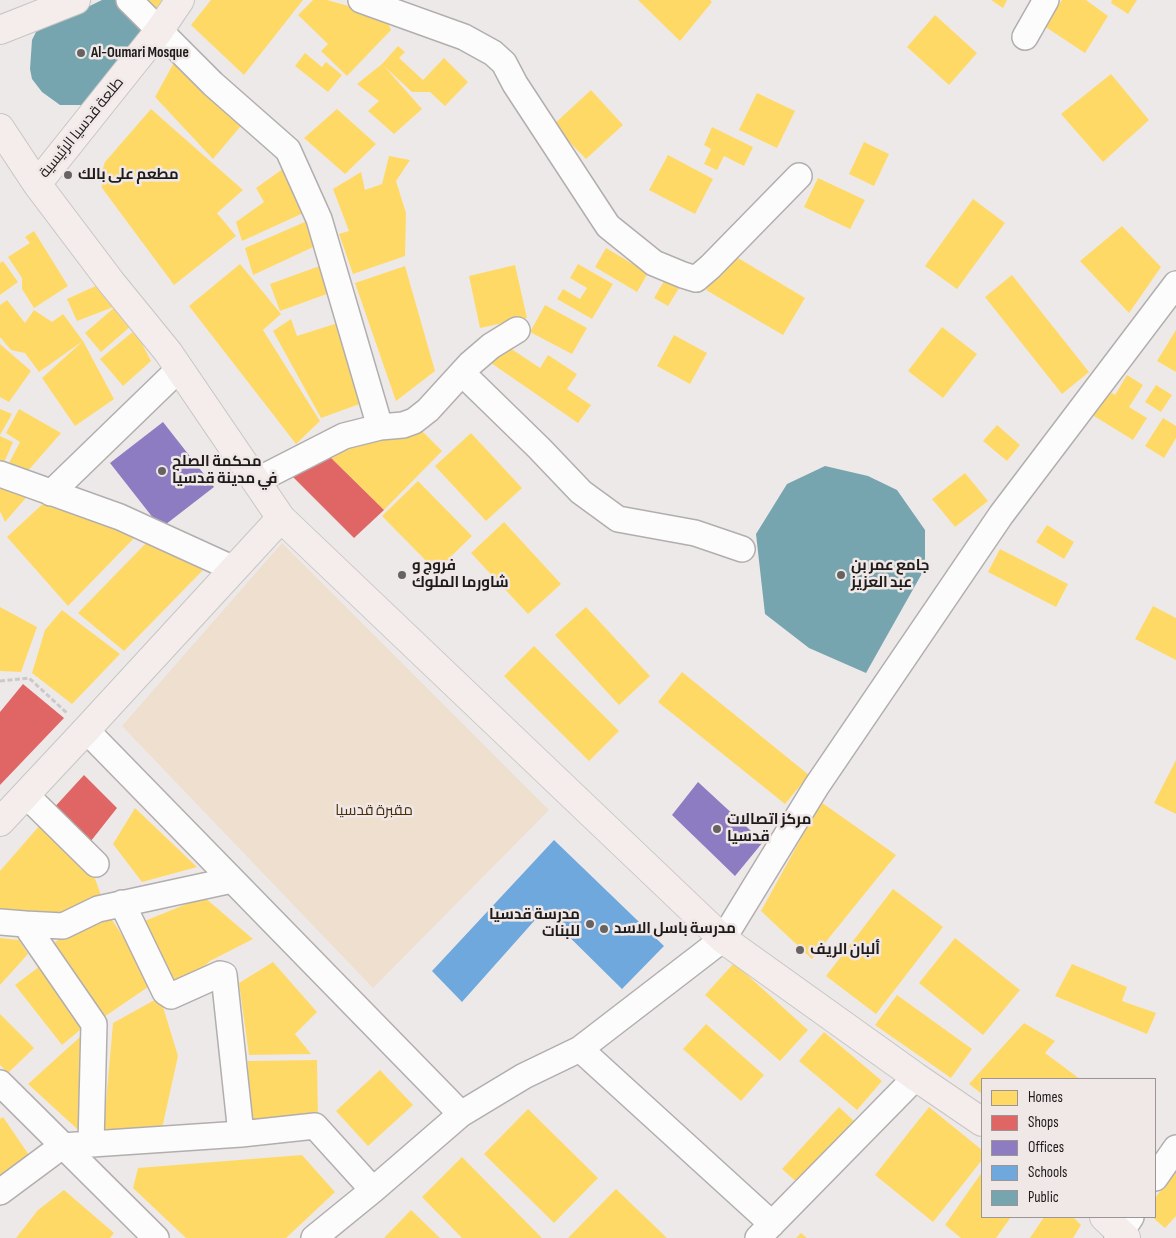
<!DOCTYPE html>
<meta charset="utf-8">
<style>
body{margin:0}
#map{position:relative;width:1176px;height:1238px;overflow:hidden;background:#eee9e9;font-family:"Sofia Sans Condensed",sans-serif}
canvas{display:block}
.legend{position:absolute;left:981px;top:1078px;width:175px;height:140px;box-sizing:border-box;background:#f0e7e7;border:1px solid #9c9595;margin:0;padding:6px 9px;list-style:none;font-size:15px;color:#1e1b1b}
.legend li{display:flex;align-items:center;gap:10px;height:25px}
.legend b{width:25px;border:1px solid #9c9595}
</style>
<div id="map">
<canvas width="1176" height="1238"></canvas>
<ul class="legend">
<li><b style="height:14px;background:#ffd966"></b>Homes</li>
<li><b style="height:14px;background:#e06666"></b>Shops</li>
<li><b style="height:14px;background:#8e7cc3"></b>Offices</li>
<li><b style="height:14px;background:#6fa8dc"></b>Schools</li>
<li><b style="height:14px;background:#76a5af"></b>Public</li>
</ul>
</div>
<script>
const c = document.querySelector('canvas').getContext('2d');
c.lineJoin = 'round';
function fillPath(path, color) {
  c.fillStyle = color;
  c.fill(path, 'evenodd');
}
function shape(rows) {
  const path = new Path2D();
  for (const r of rows) {
    path.moveTo(r[0], r[1]);
    for (let i = 2; i < r.length; i += 2) path.lineTo(r[i], r[i + 1]);
  }
  return path;
}
function strokePath(path, color, width, dash) {
  c.strokeStyle = color;
  c.lineWidth = width;
  c.lineCap = dash ? 'butt' : 'round';
  c.setLineDash(dash || []);
  c.stroke(path);
}
function write(font, color, halo, rows, align = 'center') {
  c.font = font + ' "Sofia Sans Condensed",Cairo,sans-serif';
  c.lineWidth = 5;
  c.setLineDash([]);
  c.textBaseline = 'middle';
  c.strokeStyle = halo;
  c.fillStyle = color;
  for (const [text, x, y, turn = 0] of rows) {
    c.save();
    c.translate(x, y);
    c.rotate((+turn || 0) * Math.PI / 180);
    c.textAlign = isNaN(turn) ? turn : align;
    if (halo) c.strokeText(text, 0, 0);
    c.fillText(text, 0, 0);
    c.restore();
  }
}
fillPath(shape([
 [282,543,549,810,373,988,122,726]
]), '#eedfce');
fillPath(shape([
 [137,0,166,0,154,16],
 [211,0,303,0,244,75,191,25],
 [313,0,327,0,385,16,391,30,347,76,321,51,328,44,298,15],
 [638,0,710,0,712,2,680,41],
 [991,0,1007,0,1003,8],
 [1062,0,1086,0,1108,16,1085,53,1044,26],
 [1112,0,1137,0,1128,14,1111,3],
 [935,15,977,53,949,85,907,47],
 [398,46,405,52,399,58,423,80,444,58,468,82,445,106,430,92,412,92,384,66,422,109,394,134,368,111,379,101,357,84,382,64],
 [305,53,322,67,326,62,342,75,328,92,295,66],
 [177,57,245,121,213,159,155,97],
 [1111,74,1149,120,1103,162,1061,114],
 [591,90,623,125,586,159,553,125],
 [757,93,795,111,777,148,739,130],
 [151,109,243,190,217,213,236,236,174,285,102,188,101,174,105,162],
 [337,109,376,144,345,174,304,138],
 [712,127,753,147,744,166,724,156,717,170,704,164,711,149,704,145],
 [864,142,889,154,874,186,849,174],
 [668,155,713,179,695,214,649,190],
 [389,156,410,160,396,181,406,213,405,256,353,274,339,234,349,231,333,189,361,172,365,190,382,184],
 [287,166,310,210,242,241,236,222,264,202,256,188],
 [818,178,865,200,850,229,804,207],
 [973,199,1005,223,957,289,925,266],
 [314,218,324,242,253,275,245,248],
 [1122,226,1161,267,1129,313,1080,261],
 [34,231,68,286,34,308,22,289,22,278,8,257,30,243,25,237],
 [606,248,648,273,637,292,595,267],
 [728,252,805,298,783,335,706,290],
 [3,261,18,282,0,295,0,263],
 [328,263,335,291,280,311,270,284],
 [240,264,281,314,263,330,320,421,296,444,189,306],
 [578,264,613,284,592,319,557,299,563,289,580,299,587,288,570,278],
 [515,265,527,318,480,328,469,276],
 [405,266,435,371,396,401,355,283],
 [1012,275,1089,372,1062,394,985,297],
 [667,276,681,285,668,306,654,298],
 [100,284,116,306,77,321,67,299],
 [7,300,25,323,34,310,52,322,63,314,83,341,114,399,75,426,42,378,83,341,39,372,25,353,11,350,0,337,0,305],
 [545,305,587,328,572,354,530,332],
 [116,306,132,325,101,352,85,333],
 [291,319,297,336,347,320,365,402,321,418,273,331],
 [942,327,977,354,943,398,908,371],
 [135,330,151,361,123,386,100,359],
 [1176,330,1176,372,1157,361],
 [674,335,707,353,690,384,657,366],
 [0,344,31,371,9,402,0,397],
 [504,344,540,368,548,355,577,374,567,389,591,405,578,423,491,363],
 [1127,375,1143,385,1129,407,1147,418,1133,440,1089,413,1105,389,1115,395],
 [1156,385,1172,395,1161,412,1145,402],
 [0,409,12,414,0,435],
 [19,409,61,433,26,473,9,463,20,442,6,433],
 [1163,418,1176,426,1176,438,1164,458,1145,446],
 [997,425,1020,445,1007,461,983,441],
 [421,430,442,451,384,510,325,452],
 [471,433,522,488,486,521,435,466],
 [0,436,13,442,3,465,0,464],
 [965,473,988,501,955,527,932,499],
 [0,481,30,493,5,522,0,511],
 [418,481,472,536,436,571,382,516],
 [47,500,138,534,68,606,7,537],
 [504,522,561,584,528,614,471,553],
 [1047,525,1074,542,1064,559,1036,542],
 [149,540,203,570,124,651,78,613],
 [1000,549,1068,584,1056,607,988,572],
 [1153,606,1176,618,1176,660,1135,639],
 [0,607,37,627,21,672,0,671],
 [586,607,650,676,619,705,555,635],
 [62,610,120,654,72,704,32,673,45,630],
 [534,646,619,731,589,761,504,676],
 [682,672,809,775,785,804,658,702],
 [1176,760,1176,814,1154,803],
 [821,802,896,855,812,959,761,911],
 [135,808,197,867,142,882,113,844],
 [40,825,89,862,102,898,71,921,0,914,0,871],
 [893,889,943,927,876,1014,826,976],
 [204,897,253,939,210,961,177,989,142,922],
 [104,908,154,983,101,1019,51,945],
 [0,938,19,940,28,954,0,985],
 [955,938,1020,990,983,1035,919,983],
 [273,962,317,1012,295,1034,311,1054,249,1055,239,983],
 [734,963,808,1030,780,1061,705,995],
 [1072,964,1127,987,1122,1001,1156,1013,1147,1034,1055,996],
 [40,966,86,1025,62,1045,15,985],
 [897,995,972,1049,951,1078,875,1025],
 [160,997,178,1056,161,1133,103,1137,113,1023],
 [0,1014,34,1048,8,1073,0,1065],
 [1024,1023,1055,1041,1045,1053,1080,1079,982,1079,982,1094,969,1084],
 [706,1024,764,1075,741,1101,683,1049],
 [91,1027,87,1138,28,1084],
 [824,1032,882,1081,857,1110,799,1061],
 [317,1060,318,1119,249,1121,248,1061],
 [380,1070,413,1105,368,1146,336,1111],
 [839,1107,856,1123,800,1185,782,1169],
 [929,1107,982,1150,982,1160,933,1222,875,1175],
 [528,1109,598,1178,554,1223,484,1154],
 [3,1117,29,1155,0,1175,0,1119],
 [302,1155,335,1192,286,1238,186,1238,133,1188,138,1168],
 [462,1157,542,1238,462,1238,422,1197],
 [1176,1171,1176,1216,1165,1228,1152,1217,1155,1217,1155,1198],
 [982,1172,982,1217,1011,1217,996,1238,961,1238,945,1225],
 [616,1189,667,1238,568,1238],
 [64,1190,114,1233,110,1238,16,1238,38,1210],
 [411,1210,440,1238,384,1238],
 [1044,1217,1073,1217,1081,1225,1073,1238,1030,1238],
 [801,1233,807,1238,796,1238]
]), '#ffd966');
fillPath(shape([
 [325,452,384,510,354,538,290,474],
 [23,684,64,718,0,785,0,712],
 [84,775,117,808,87,846,51,811]
]), '#e06666');
fillPath(shape([
 [163,422,214,487,161,528,110,463],
 [698,782,763,842,735,876,672,815]
]), '#8e7cc3');
fillPath(shape([
 [554,840,664,946,622,989,543,911,462,1002,432,971]
]), '#6fa8dc');
fillPath(shape([
 [102,0,124,0,151,29,83,105,60,105,42,92,32,79,30,69,32,40,36,32],
 [825,466,868,476,897,490,925,530,925,568,866,673,809,648,765,614,756,534,787,484]
]), '#76a5af');
const minor = shape([
 [129,0,213,84,288,150,319,219,380,427],
 [361,0,464,37,493,53,504,63,515,84,608,226,654,263,683,275,696,279,710,267,799,176],
 [1025,37,1046,0],
 [463,374,539,448,581,492,618,519,695,533,742,549],
 [0,474,120,517,234,569],
 [256,481,344,436,380,427,403,425,414,421,428,410,470,364,491,346,517,330],
 [51,493,179,369],
 [86,730,461,1114],
 [26,795,96,864],
 [122,903,165,992,171,996,220,974,224,975,241,1134],
 [0,922,25,924,94,1024,91,1144],
 [25,924,63,926,98,909,232,880],
 [580,1049,772,1224],
 [0,1083,156,1238],
 [1155,1178,1176,1148],
 [0,1192,62,1146,241,1134,315,1126,373,1190],
 [314,1238,373,1190,461,1114,524,1076,580,1049,723,939,816,787,1001,515,1176,284],
 [758,1238,916,1077],
 [1117,1238,1131,1217]
]);
const major = shape([
 [0,30,76,0],
 [0,128,37,184,111,282,168,352,281,518,723,939,916,1077,982,1122],
 [37,184,159,31,180,0],
 [0,822,86,730,281,518],
 [1104,1217,1126,1238]
]);
strokePath(minor, '#b2aeae', 28);
strokePath(major, '#c7c5c5', 30);
strokePath(shape([
 [0,681,29,678,68,714]
]), '#cbc9c9', 3, [5, 2.5]);
strokePath(minor, '#fcfcfc', 25);
strokePath(major, '#f4edeb', 28);
for (const [x, y, r, color] of [
 [81,53,5,"#676363"],
 [68,175,5,"#676363"],
 [162,471,5,"#676363"],
 [402,575,5,"#676363"],
 [841,575,5,"#676363"],
 [717,829,5,"#676363"],
 [590,924,5,"#676363"],
 [604,929,5,"#676363"],
 [800,950,5,"#676363"]
]) {
  const dot = new Path2D();
  dot.arc(x, y, r, 0, 2 * Math.PI);
  c.fillStyle = color;
  c.fill(dot);
  strokePath(dot, '#f0e7e7', 2);
}
write('bold 15px', '#1e1b1b', '#f0e7e7', [
 ["Al-Oumari Mosque",91,53],
 ["مطعم على بالك",78,175],
 ["محكمة الصلح",172,462],
 ["في مدينة قدسيا",172,479],
 ["فروج و",412,566],
 ["شاورما الملوك",412,583],
 ["جامع عمر بن",851,566],
 ["عبد العزيز",851,583],
 ["مركز اتصالات",727,820],
 ["قدسيا",727,837],
 ["مدرسة قدسيا",580,915,"right"],
 ["للبنات",580,932,"right"],
 ["مدرسة باسل الاسد",614,929],
 ["ألبان الريف",810,950]
], 'left');
write('15px', '#1e1b1b', '#f0e7e7', [
 ["طلعة قدسيا الرئيسية",82,128,-51]
]);
write('15px', '#48300a', '#f0e7e7', [
 ["مقبرة قدسيا",374,811]
]);
</script>
